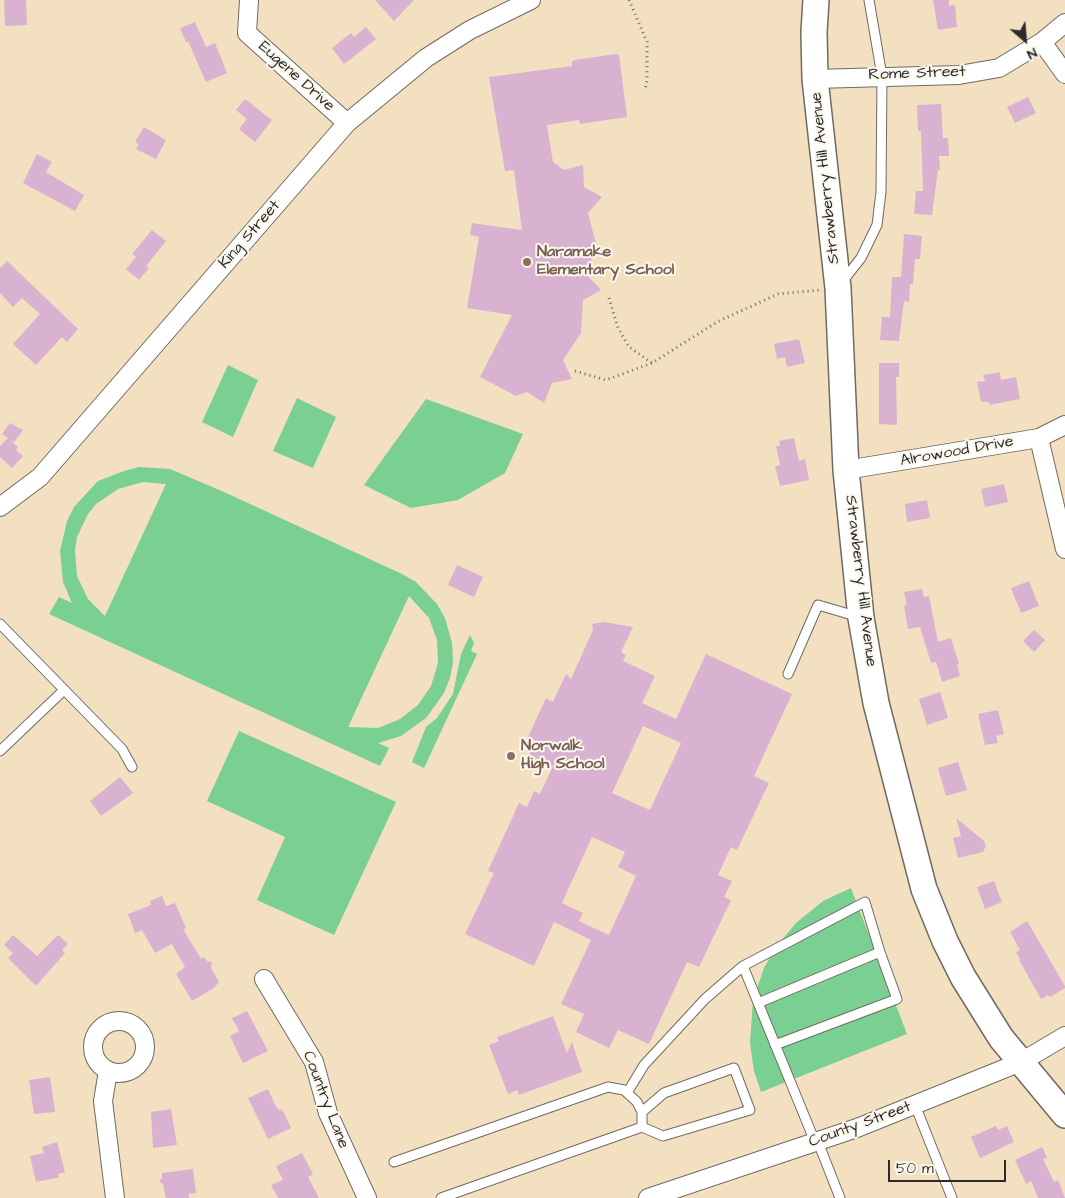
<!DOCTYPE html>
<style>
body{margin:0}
#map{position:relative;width:1065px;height:1198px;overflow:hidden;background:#f2e0c1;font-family:"Architects Daughter",sans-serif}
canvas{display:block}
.north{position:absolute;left:1000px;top:15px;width:50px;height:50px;-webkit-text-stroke:4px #fbf7ec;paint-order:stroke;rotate:153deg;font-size:14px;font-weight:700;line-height:20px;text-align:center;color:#2b2b2b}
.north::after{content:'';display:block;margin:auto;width:18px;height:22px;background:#2b2b2b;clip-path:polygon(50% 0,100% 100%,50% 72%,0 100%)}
.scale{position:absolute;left:888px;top:1160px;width:118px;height:22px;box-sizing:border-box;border:2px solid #2b2b2b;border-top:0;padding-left:6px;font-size:15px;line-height:18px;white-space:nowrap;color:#2b2b2b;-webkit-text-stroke:4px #fbf7ec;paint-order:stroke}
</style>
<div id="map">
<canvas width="1065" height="1198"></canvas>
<div class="north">N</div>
<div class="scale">50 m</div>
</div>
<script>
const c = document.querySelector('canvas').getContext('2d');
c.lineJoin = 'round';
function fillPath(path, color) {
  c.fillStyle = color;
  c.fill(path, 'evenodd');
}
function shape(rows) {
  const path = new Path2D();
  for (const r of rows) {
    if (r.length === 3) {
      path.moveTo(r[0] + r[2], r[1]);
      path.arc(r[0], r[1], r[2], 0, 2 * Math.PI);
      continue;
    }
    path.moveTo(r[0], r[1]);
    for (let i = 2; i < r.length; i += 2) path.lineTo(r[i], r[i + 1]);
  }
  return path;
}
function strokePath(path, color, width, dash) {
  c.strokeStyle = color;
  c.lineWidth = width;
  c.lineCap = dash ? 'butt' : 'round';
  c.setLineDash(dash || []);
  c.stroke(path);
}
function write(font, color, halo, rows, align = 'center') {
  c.font = font + ' "Architects Daughter",sans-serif';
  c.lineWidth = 4;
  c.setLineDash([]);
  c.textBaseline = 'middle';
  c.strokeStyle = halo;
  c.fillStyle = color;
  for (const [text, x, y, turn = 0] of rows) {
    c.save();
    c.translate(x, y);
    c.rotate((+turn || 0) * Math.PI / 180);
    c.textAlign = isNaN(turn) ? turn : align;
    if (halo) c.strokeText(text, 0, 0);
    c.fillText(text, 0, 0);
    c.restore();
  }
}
fillPath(shape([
 [228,365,258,380,233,437,202,422],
 [297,398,336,417,313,468,273,451],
 [426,399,523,434,505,473,458,500,411,508,364,485],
 [139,467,170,469,224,492,402,574,416,582,437,604,445,618,452,643,453,663,450,678,444,693,426,718,401,736,378,743,389,748,380,766,49,614,59,597,72,603,63,582,60,551,67,521,74,507,98,481,124,471],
 [143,482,166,484,105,616,88,599,77,576,75,550,77,537,88,514,96,504,118,489],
 [409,596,429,618,437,640,438,663,431,686,418,705,400,719,378,728,348,727],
 [470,635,474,643,471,651,477,654,424,768,412,762,426,727,437,718,453,694,461,654],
 [239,731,396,802,334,935,257,900,285,837,207,801],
 [851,888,907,1034,761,1092,754,1071,750,1043,753,1000,764,968,776,947,796,923,823,901]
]), '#7acf93');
fillPath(shape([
 [4,0,26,0,27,25,5,26],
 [375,0,414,0,394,21],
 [933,0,949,0,949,6,955,5,957,27,938,30],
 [195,22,206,47,215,43,227,73,206,82,188,41,186,42,180,28],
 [366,27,376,39,344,64,332,48,351,33,354,37],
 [615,54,619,55,627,117,580,124,579,120,547,125,553,162,564,170,583,165,584,187,602,197,588,213,596,244,587,275,601,290,583,300,581,333,563,360,572,379,552,383,544,403,527,392,516,396,480,377,512,315,467,308,479,237,470,235,472,223,522,230,514,170,505,171,489,77,572,66,572,62,575,60],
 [1028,97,1036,113,1015,123,1007,107],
 [245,99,272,120,255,142,239,129,247,119,236,110],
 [941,104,943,138,948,138,949,156,939,156,940,170,938,170,932,215,914,214,916,191,923,191,921,131,918,131,917,105],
 [144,127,166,140,156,159,136,149,139,144,135,142],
 [37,154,52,162,46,172,84,195,75,211,23,183],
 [152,230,166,241,146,266,149,268,139,280,126,269,136,257,132,254],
 [904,234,922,236,920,259,915,259,913,284,910,284,909,302,904,301,899,341,880,340,882,317,890,317,892,277,901,277],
 [7,261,78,329,67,342,62,337,36,365,13,344,40,314,22,298,13,307,0,293,0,268],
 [799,339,805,363,787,367,785,357,777,359,774,344],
 [879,363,899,363,899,377,896,377,897,425,879,424],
 [1000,372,1001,380,1016,377,1020,399,989,405,989,402,981,402,977,382,985,381,983,375],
 [10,423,23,430,14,442,10,440,18,447,16,450,23,456,12,468,0,457,0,446,8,438,2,434],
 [794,438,799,461,805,459,809,480,780,486,775,466,780,465,776,446,780,446,779,441],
 [1004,484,1008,502,985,507,981,489],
 [927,500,930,518,907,522,905,504],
 [457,565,483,577,474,597,448,585],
 [1029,581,1039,606,1021,613,1011,588],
 [922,589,924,597,929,596,938,642,951,638,959,664,957,665,960,676,942,682,936,662,931,663,920,627,908,629,904,606,907,605,904,592],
 [604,622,633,627,621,652,626,655,623,661,655,676,642,703,676,719,706,654,792,694,754,776,769,783,737,850,731,847,718,875,732,881,724,897,731,900,699,967,687,962,649,1044,618,1030,609,1048,576,1032,584,1014,561,1004,591,940,554,922,534,966,465,934,494,873,488,871,519,803,527,807,534,791,540,794,553,766,529,755,536,741,528,737,546,698,553,702,566,674,571,679,593,630,592,624],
 [643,726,681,743,650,810,612,793],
 [592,837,625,852,618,867,636,876,609,935,579,921,583,913,562,903],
 [1034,630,1045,640,1034,652,1023,641],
 [940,692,948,718,927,725,919,699],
 [998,710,1004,734,996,736,998,743,985,745,978,714],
 [958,762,967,790,946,796,938,768],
 [120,777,133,793,101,816,90,801],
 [956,818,984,841,986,846,983,852,958,858,953,838,961,836],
 [994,881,1002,902,985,909,977,887],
 [162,896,166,906,175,903,186,928,183,929,201,959,204,957,207,961,212,962,211,968,219,982,214,988,192,1001,176,974,185,967,172,944,155,953,142,930,135,933,128,914,151,905,150,901],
 [1027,921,1065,986,1065,988,1050,997,1048,995,1041,999,1019,960,1020,959,1016,952,1020,950,1010,932],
 [13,935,37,956,58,935,68,944,62,950,65,953,36,986,8,958,13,953,4,945],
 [247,1011,268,1051,243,1063,230,1036,239,1031,232,1018],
 [553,1016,567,1053,572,1042,582,1072,519,1095,517,1090,508,1094,489,1045,499,1041,497,1037],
 [50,1077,55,1112,34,1114,29,1080],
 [268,1089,275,1105,280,1111,282,1109,291,1128,268,1139,248,1098],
 [171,1109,177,1145,153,1148,151,1112],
 [996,1126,998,1130,1007,1126,1014,1142,980,1158,971,1137],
 [57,1142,65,1172,58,1174,59,1177,56,1178,36,1182,30,1156,44,1153,42,1147],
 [1042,1147,1047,1158,1043,1159,1054,1182,1058,1180,1065,1198,1038,1198,1031,1181,1026,1184,1015,1160],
 [302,1153,313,1174,308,1177,319,1198,278,1198,271,1185,283,1180,276,1166],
 [193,1169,196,1193,189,1194,189,1198,166,1198,163,1184,159,1181,162,1178,162,1173]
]), '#d9b2d1');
const lane = shape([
 [842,282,861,258,877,225,881,192,882,76,869,0],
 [0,624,122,749,132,767],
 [788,674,818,605,859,617],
 [0,751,64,690],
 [758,1003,880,952,897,999,775,1045],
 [627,1093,644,1065,705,999,743,966],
 [915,1105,952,1198],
 [642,1127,663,1136,750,1110,734,1068,664,1093,642,1112],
 [815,1142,743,966,865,902,880,952],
 [818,1142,840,1198],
 [394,1162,608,1087,624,1090,637,1102,642,1112,642,1127,441,1198]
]);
const street = shape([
 [249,0,247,33,347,123],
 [1042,42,1065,74],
 [815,79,959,75,999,68,1042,42,1065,23],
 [1039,438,1065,549],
 [846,470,1039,438,1065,425],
 [0,507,40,477,347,123,426,58,470,30,531,0],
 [264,979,314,1062,328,1113,367,1198],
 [119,1047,26],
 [108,1071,103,1101,115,1198],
 [648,1198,857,1128,1021,1062,1065,1036]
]);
const secondary = shape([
 [816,0,814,32,815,79,838,288,846,470,861,618,876,703,924,889,945,941,963,977,1001,1038,1065,1115]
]);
strokePath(lane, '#716a60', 11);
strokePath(street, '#716a60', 20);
strokePath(secondary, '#716a60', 28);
strokePath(shape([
 [629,0,647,42,647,81,645,89],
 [609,298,618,328,629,347,652,363],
 [575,371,606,380,652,363,717,322,778,294,820,290]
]), '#716a60', 3, [1, 4]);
strokePath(lane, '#fff', 9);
strokePath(street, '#fff', 18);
strokePath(secondary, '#fff', 25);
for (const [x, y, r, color] of [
 [527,262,5,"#8d6e63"],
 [511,756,5,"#8d6e63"]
]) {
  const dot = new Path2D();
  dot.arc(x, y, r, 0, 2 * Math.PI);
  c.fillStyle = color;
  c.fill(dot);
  strokePath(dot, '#fbf7ec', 2);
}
write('16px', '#2b2b2b', '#fbf7ec', [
 ["Rome Street",917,74,-2],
 ["Eugene Drive",296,77,42],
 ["Strawberry Hill Avenue",826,178,-96],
 ["King Street",250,235,-49],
 ["Alrowood Drive",957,452,-10],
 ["Strawberry Hill Avenue",860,581,83],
 ["Country Lane",325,1100,69],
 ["County Street",860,1125,-20]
]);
write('bold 16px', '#785e54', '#fbf7ec', [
 ["Naramake",537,253],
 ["Elementary School",537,271],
 ["Norwalk",521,747],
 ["High School",521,765]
], 'left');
</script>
